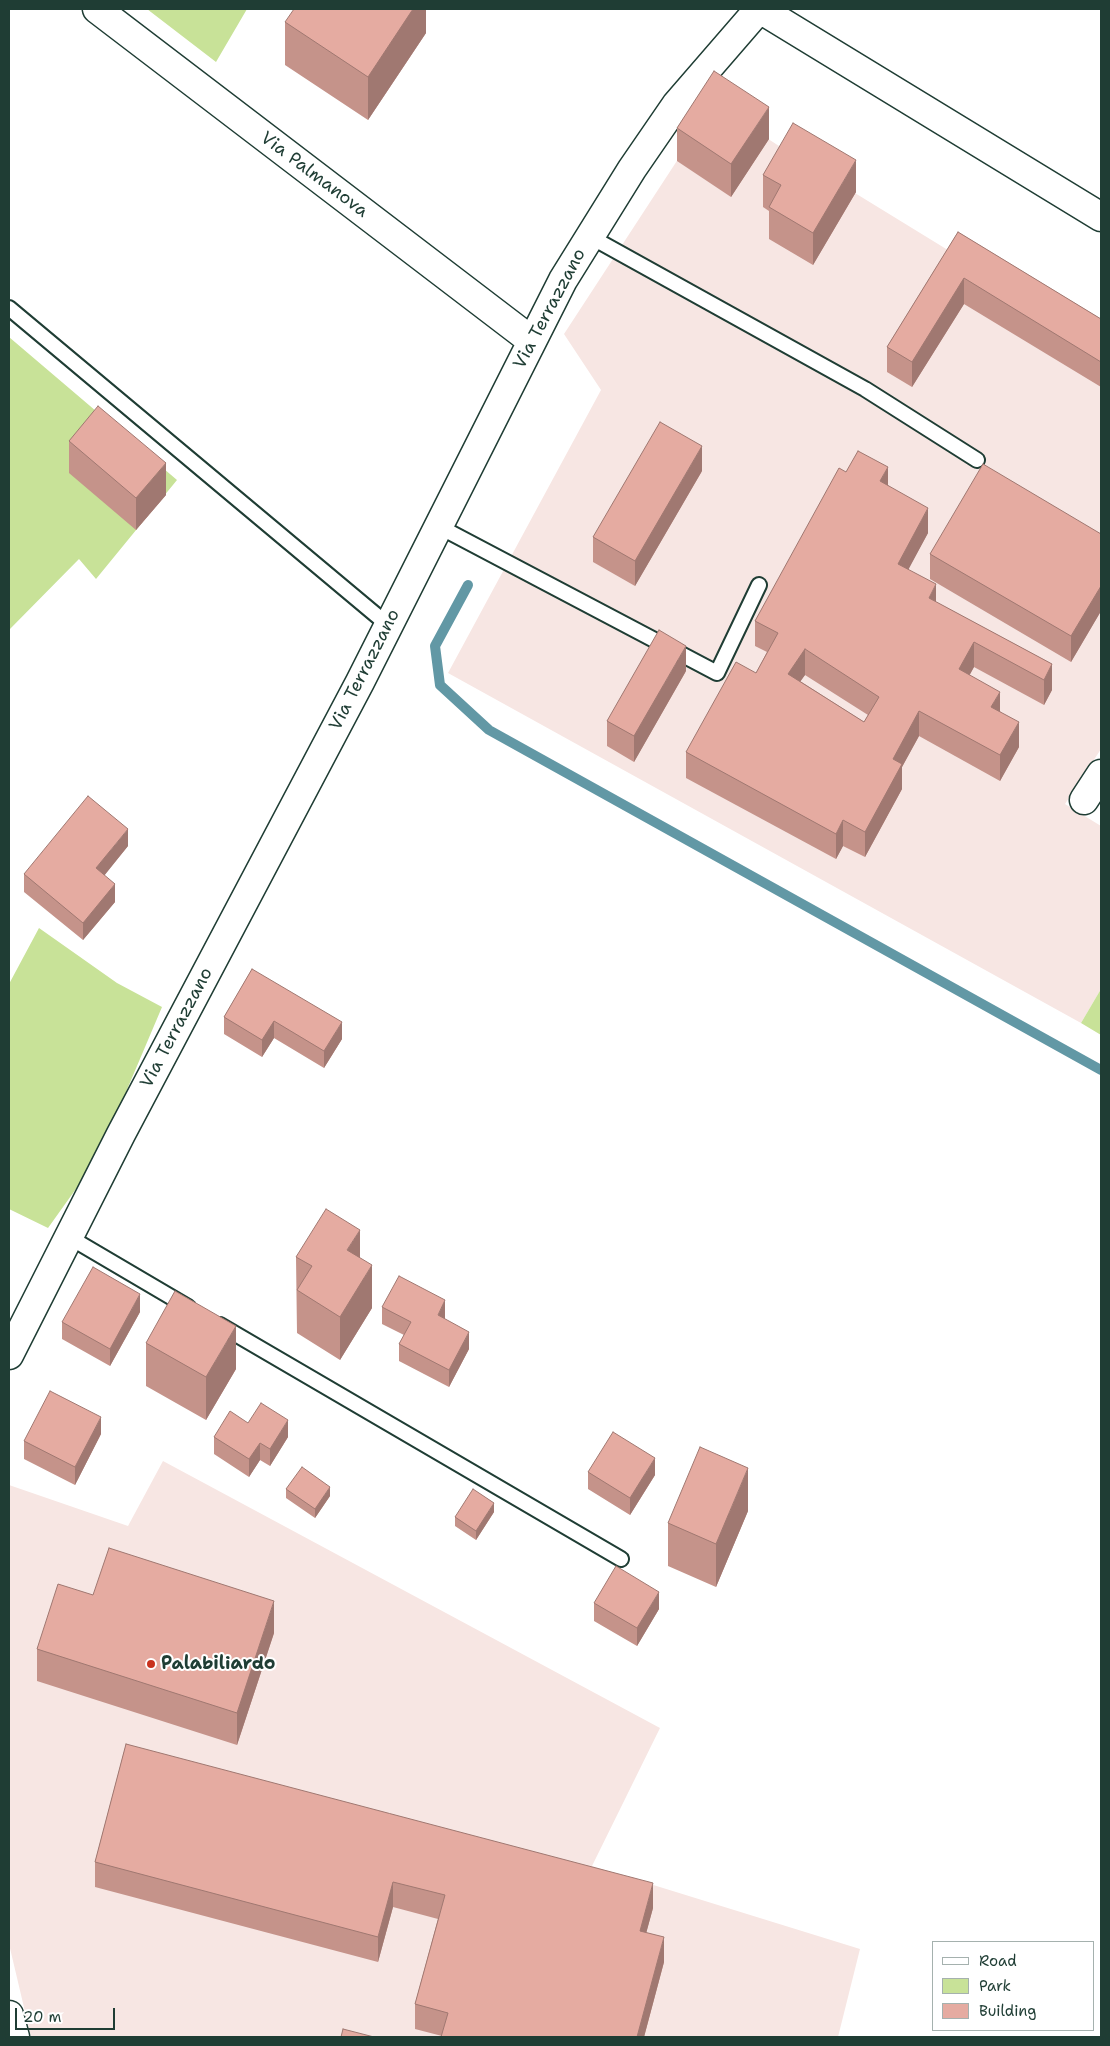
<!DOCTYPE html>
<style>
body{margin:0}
#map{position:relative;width:1110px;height:2046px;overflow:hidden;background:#fff;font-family:"Shantell Sans",sans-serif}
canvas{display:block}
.frame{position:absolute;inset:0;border:10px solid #1f3d34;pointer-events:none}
.legend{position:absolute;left:932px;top:1941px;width:162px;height:90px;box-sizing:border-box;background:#fff;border:1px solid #a5b1ae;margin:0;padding:6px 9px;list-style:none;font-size:15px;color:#1f3d34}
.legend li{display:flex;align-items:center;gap:10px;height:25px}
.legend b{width:25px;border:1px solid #a5b1ae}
.scale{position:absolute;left:15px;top:2008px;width:100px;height:22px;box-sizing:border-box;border:2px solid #1f3d34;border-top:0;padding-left:6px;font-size:15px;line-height:18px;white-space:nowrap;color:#1f3d34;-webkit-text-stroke:4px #fff;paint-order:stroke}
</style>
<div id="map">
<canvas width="1110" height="2046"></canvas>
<div class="frame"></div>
<ul class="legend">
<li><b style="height:6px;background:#fff"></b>Road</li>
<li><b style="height:14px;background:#c8e298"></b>Park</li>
<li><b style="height:14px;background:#e5aba1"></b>Building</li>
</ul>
<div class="scale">20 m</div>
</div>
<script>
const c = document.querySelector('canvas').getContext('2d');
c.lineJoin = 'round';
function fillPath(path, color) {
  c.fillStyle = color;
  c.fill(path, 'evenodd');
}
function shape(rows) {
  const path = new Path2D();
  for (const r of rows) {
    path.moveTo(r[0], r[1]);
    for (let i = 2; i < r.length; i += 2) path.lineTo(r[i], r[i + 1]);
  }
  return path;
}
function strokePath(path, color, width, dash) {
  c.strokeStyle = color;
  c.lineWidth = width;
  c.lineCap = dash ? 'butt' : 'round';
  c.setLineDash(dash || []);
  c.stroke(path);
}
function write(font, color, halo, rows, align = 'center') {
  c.font = font + ' "Shantell Sans",sans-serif';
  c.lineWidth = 4;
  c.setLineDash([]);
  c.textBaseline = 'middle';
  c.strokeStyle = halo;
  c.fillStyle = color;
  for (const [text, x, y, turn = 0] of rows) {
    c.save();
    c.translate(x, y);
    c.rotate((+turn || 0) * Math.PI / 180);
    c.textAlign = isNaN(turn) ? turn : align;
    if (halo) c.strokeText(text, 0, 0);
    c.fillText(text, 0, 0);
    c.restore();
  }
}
fillPath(shape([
 [714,104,793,155,1101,344,1101,749,1065,804,1101,826,1101,989,1081,1023,448,673,601,390,564,334],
 [163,1461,660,1728,592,1866,860,1949,838,2037,31,2037,9,1944,9,1485,128,1526]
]), '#f7e6e3');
fillPath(shape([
 [147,9,247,9,216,62],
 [9,337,177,480,96,579,79,559,9,630],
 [39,928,117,983,162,1007,98,1158,48,1228,9,1209,9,984],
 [1101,989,1101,1035,1081,1023]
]), '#c8e298');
strokePath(shape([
 [468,585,435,646,440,685,489,730,1101,1070]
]), '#6298a5', 10);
const service = shape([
 [589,236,865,389,977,460],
 [9,308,388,625],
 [438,526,717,673,759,585],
 [69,1237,188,1307],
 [220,1325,621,1559]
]);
const minor = shape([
 [97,9,532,341],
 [760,9,1101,217],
 [1084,800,1101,774],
 [9,1355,121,1134,360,682,563,280,632,169,676,105,759,9],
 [9,2015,15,2037]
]);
strokePath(service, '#1f3d34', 18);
strokePath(minor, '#1f3d34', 31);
strokePath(service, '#fff', 14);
strokePath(minor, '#fff', 28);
fillPath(shape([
 [426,9,426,33,368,120,285,65,285,22],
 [677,128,769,139,731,197,677,161],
 [763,175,856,192,813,265,769,239,769,211,763,207],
 [958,232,1101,319,1101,387,964,304,912,387,887,372,887,347],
 [69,441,166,495,136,530,69,473],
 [702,471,635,586,593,562,593,537],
 [846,472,888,485,928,533,908,569,936,602,1052,664,1052,690,1044,705,974,667,969,675,1000,711,1019,747,1000,781,919,736,902,767,902,789,865,857,843,846,836,859,686,778,686,752,756,673,767,652,755,646,755,621],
 [805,675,868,715,864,722,800,681],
 [1101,534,1101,611,1071,662,930,579,930,554],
 [686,671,634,762,607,746,607,721],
 [128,846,104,875,115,902,83,940,24,892,24,874],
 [252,969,342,1039,324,1068,274,1038,262,1057,224,1034,224,1017],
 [296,1257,360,1258,372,1308,340,1360,297,1333],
 [382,1307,445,1318,445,1319,469,1349,449,1387,399,1361,399,1344,404,1335,382,1324],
 [140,1312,110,1366,62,1339,62,1322],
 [146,1343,236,1369,206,1420,146,1386],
 [248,1423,288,1437,270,1466,260,1460,249,1477,214,1454,214,1437],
 [101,1434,75,1485,24,1459,24,1441],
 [588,1472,655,1475,630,1515,588,1489],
 [286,1489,330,1496,315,1518,286,1498],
 [748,1511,716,1587,668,1566,668,1523],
 [494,1512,476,1540,455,1526,455,1517],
 [93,1595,274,1633,237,1745,37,1681,37,1649],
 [594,1603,659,1609,637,1646,594,1621],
 [126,1744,653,1908,646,1933,664,1962,644,2037,441,2037,442,2036,415,2029,415,2004,438,1919,393,1907,378,1962,95,1887,95,1862]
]), '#c5938a');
fillPath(shape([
 [413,9,426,9,426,33,368,120,368,77],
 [769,107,769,139,731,197,731,164],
 [856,160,856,192,813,265,813,233],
 [964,278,964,304,912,387,912,362],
 [702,446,702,471,635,586,635,561],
 [166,463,166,495,136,530,136,498],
 [888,467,888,492,880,481],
 [928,508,928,533,898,589,898,564],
 [936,584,936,609,929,598],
 [1101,586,1101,611,1071,662,1071,636],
 [974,642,974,667,959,695,959,669],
 [686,646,686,671,634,762,634,736],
 [805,649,805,675,788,699,788,674],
 [1052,664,1052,690,1044,705,1044,680],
 [1000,692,1000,717,991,707],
 [919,711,919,736,902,767,902,789,865,857,865,832,893,759],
 [1019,722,1019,747,1000,781,1000,755],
 [843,820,843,846,836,859,836,834],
 [128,829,128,846,96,886,96,868],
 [115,884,115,902,83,940,83,923],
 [274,1021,274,1038,262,1057,262,1040],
 [342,1022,342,1039,324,1068,324,1051],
 [360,1230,360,1274,347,1250],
 [372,1265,372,1308,340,1360,340,1317],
 [140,1294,140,1312,110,1366,110,1349],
 [445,1300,445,1318,438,1333,438,1315],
 [236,1326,236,1369,206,1420,206,1377],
 [469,1332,469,1349,449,1387,449,1370],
 [101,1417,101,1434,75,1485,75,1467],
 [288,1420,288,1437,270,1466,270,1449],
 [260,1443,260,1460,249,1477,249,1459],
 [655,1458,655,1475,630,1515,630,1498],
 [748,1468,748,1511,716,1587,716,1544],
 [330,1487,330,1496,315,1518,315,1509],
 [494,1503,494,1512,476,1540,476,1531],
 [659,1592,659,1609,637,1646,637,1628],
 [274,1601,274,1633,237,1745,237,1713],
 [393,1882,393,1907,378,1962,378,1937],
 [653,1883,653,1908,640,1956,640,1931],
 [664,1937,664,1962,644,2037,637,2037]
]), '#a07871');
const building = shape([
 [294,9,413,9,368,77,285,22,294,9],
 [714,71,769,107,731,164,677,128,714,71],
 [793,123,856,160,813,233,769,207,781,185,763,175,793,123],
 [958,232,1101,319,1101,362,964,278,912,362,887,347,958,232],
 [98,406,166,463,136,498,69,441,98,406],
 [660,422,702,446,635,561,593,537,660,422],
 [858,451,888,467,880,481,928,508,898,564,936,584,929,598,1052,664,1044,680,974,642,959,669,1000,692,991,707,1019,722,1000,755,919,711,893,759,902,764,865,832,843,820,836,834,686,752,736,662,756,673,778,633,755,621,839,468,846,472,858,451],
 [805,649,879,697,864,722,788,674,805,649],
 [983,464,1101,534,1101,586,1071,636,930,554,983,464],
 [659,630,686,646,634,736,607,721,659,630],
 [88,796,128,829,96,868,115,884,83,923,24,874,88,796],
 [252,969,342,1022,324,1051,274,1021,262,1040,224,1017,252,969],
 [326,1209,360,1230,347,1250,372,1265,340,1317,297,1290,312,1266,296,1257,326,1209],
 [93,1267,140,1294,110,1349,62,1322,93,1267],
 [399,1276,445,1300,438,1315,469,1332,449,1370,399,1344,411,1322,382,1307,399,1276],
 [175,1291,236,1326,206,1377,146,1343,175,1291],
 [50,1391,101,1417,75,1467,24,1441,50,1391],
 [261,1403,288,1420,270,1449,260,1443,249,1459,214,1437,230,1411,248,1423,261,1403],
 [613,1432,655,1458,630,1498,588,1472,613,1432],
 [700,1447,748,1468,716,1544,668,1523,700,1447],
 [302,1467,330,1487,315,1509,286,1489,302,1467],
 [473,1489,494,1503,476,1531,455,1517,473,1489],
 [109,1548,274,1601,237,1713,37,1649,58,1584,93,1595,109,1548],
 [616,1566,659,1592,637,1628,594,1603,616,1566],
 [126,1744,653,1883,640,1931,664,1937,637,2037,441,2037,448,2013,415,2004,445,1895,393,1882,378,1937,95,1862,126,1744],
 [343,2029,374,2037,341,2037,343,2029]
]);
fillPath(building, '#e5aba1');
strokePath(building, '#a07871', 1);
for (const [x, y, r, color] of [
 [151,1664,5,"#c8321e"]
]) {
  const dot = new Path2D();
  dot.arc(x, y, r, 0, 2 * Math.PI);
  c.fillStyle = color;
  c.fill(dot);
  strokePath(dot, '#fff', 2);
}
write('18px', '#1f3d34', '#fff', [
 ["Via Palmanova",314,175,37],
 ["Via Terrazzano",550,309,-62],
 ["Via Terrazzano",365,670,-63],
 ["Via Terrazzano",177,1028,-62]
]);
write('bold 18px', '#1f3d34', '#fff', [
 ["Palabiliardo",161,1664]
], 'left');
</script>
